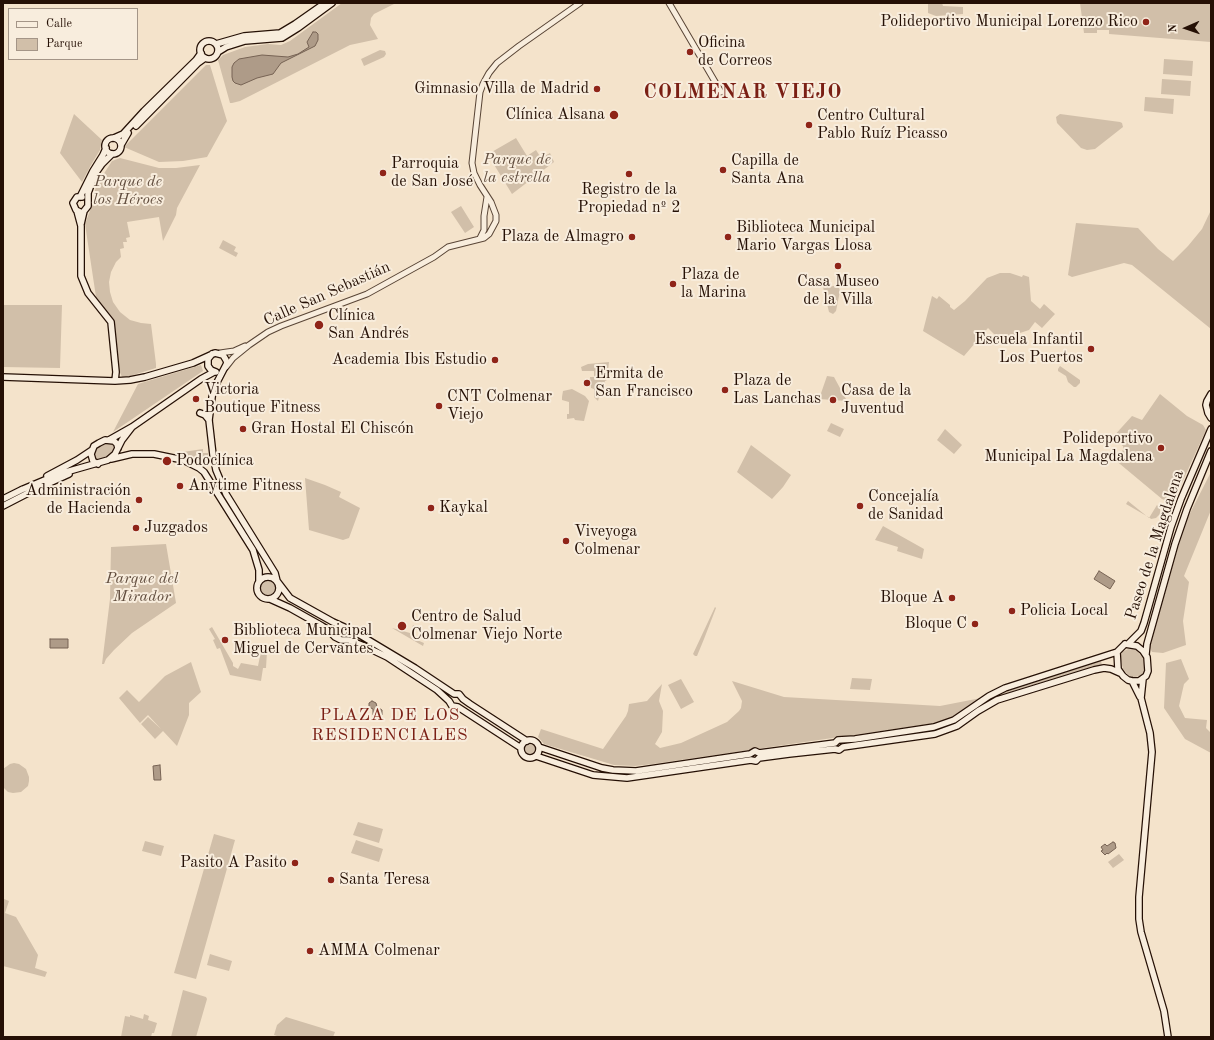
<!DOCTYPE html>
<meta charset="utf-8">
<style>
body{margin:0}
#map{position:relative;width:1214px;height:1040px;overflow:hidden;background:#f4e3cb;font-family:"Old Standard TT",serif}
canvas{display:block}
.frame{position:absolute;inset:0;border:4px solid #251005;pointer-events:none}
.legend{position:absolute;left:8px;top:8px;width:130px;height:52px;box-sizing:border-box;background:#f8eddd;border:1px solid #a49587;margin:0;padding:5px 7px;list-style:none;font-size:12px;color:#251005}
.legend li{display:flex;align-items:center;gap:8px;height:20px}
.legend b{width:20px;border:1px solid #a49587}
.north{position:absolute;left:1166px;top:8px;width:40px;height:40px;-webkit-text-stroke:3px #f8eddd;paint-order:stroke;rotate:268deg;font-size:11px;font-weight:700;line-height:16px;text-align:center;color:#251005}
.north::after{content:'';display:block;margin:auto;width:14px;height:18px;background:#251005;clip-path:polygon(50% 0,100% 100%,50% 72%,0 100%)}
</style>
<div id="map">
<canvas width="1214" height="1040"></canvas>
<div class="frame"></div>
<ul class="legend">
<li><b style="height:5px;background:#f8eddd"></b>Calle</li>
<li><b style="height:11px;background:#d1bfa9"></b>Parque</li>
</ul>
<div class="north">N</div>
</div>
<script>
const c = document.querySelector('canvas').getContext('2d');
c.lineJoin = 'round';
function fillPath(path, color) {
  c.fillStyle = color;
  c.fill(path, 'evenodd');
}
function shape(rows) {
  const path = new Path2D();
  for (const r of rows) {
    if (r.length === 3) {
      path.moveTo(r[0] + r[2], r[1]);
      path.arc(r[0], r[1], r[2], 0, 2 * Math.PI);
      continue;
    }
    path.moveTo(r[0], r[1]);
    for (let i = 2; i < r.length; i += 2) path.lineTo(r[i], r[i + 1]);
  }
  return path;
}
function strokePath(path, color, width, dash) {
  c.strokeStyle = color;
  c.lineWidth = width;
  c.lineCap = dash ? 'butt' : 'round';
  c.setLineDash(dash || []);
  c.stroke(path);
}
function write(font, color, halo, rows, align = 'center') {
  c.font = font + ' "Old Standard TT",serif';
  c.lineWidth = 4;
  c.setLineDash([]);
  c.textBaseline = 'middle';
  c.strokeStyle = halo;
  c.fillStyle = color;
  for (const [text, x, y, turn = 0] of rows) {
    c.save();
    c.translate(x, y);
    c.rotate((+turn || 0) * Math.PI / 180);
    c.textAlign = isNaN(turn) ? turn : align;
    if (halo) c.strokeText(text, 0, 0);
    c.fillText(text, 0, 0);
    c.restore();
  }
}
fillPath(shape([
 [342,3,396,3,374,14,371,18,370,25,378,39,350,45,240,101,232,103,230,103,218,60,223,55,245,47,268,44,281,45,290,41],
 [928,3,942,3,943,6,963,7,963,14,936,16,928,13],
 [1080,3,1211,3,1211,42,1109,34,1109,30,1097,30,1097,33,1084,33],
 [380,50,385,51,386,54,384,57,364,66,361,59],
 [1164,59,1193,61,1192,76,1163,74],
 [206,65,210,65,227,121,207,157,183,161,159,162,124,147],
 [1162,79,1191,81,1190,96,1161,94],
 [1145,97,1174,99,1173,114,1144,111],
 [74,114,102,140,100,150,91,165,82,182,60,153],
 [1060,114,1120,122,1122,123,1123,127,1095,149,1087,150,1081,148,1057,123,1056,117],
 [516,138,527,156,536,150,541,158,550,153,554,162,512,194,490,158,492,157,490,153],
 [120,158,159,168,176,168,200,165,177,208,176,215,163,241,159,217,127,222,130,237,126,238,127,242,123,242,124,248,120,249,121,257,116,262,111,272,109,282,110,292,113,302,120,312,130,320,141,323,151,324,156,364,156,368,130,376,122,377,117,366,112,319,96,297,85,224,91,208,96,186,112,161],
 [461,206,474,227,465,233,451,212],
 [1211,210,1211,329,1132,265,1124,263,1072,277,1068,275,1076,223,1138,228,1158,249,1173,261,1188,246,1202,229],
 [223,240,236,247,234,251,238,253,236,257,219,248],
 [1000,273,1010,273,1022,277,1023,275,1029,277,1031,301,1040,309,1044,304,1055,314,1042,328,1035,322,1029,330,1011,336,1008,336,1002,342,988,328,964,356,923,331,932,296,937,299,939,296,950,305,950,307,954,310,965,301,987,278],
 [834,286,839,288,840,291,836,311,833,314,829,312,823,287],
 [3,305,62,305,60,368,3,367],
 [609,362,607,380,605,381,602,393,600,393,598,401,594,397,594,389,591,388,590,377,594,377,594,371,582,371,581,367,588,364],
 [201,365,203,371,113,432,138,384],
 [1060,366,1080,380,1080,383,1076,387,1074,387,1068,382,1066,376,1058,371,1058,369],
 [827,376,834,377,847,401,819,399],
 [572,389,585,396,589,401,584,421,575,420,574,418,567,419,567,414,569,414,569,402,562,400,562,397,563,391],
 [1160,394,1187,416,1203,425,1206,430,1175,498,1168,501,1162,499,1114,459,1123,450,1123,446,1112,438,1132,416,1142,420],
 [831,423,844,429,840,437,827,431],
 [945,429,962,445,954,454,937,440],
 [104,443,112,444,115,446,115,448,112,453,109,457,98,461,95,460,93,455,96,448],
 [751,445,791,475,783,487,772,499,737,472],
 [203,449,203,453,208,453,208,457,205,462,202,463,176,453],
 [1211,472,1211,510,1184,576,1189,582,1183,621,1186,645,1163,653,1152,652,1150,648,1152,639,1185,523],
 [305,478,325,485,341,492,339,497,360,508,349,538,343,540,309,530],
 [1128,501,1149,518,1157,505,1160,509,1160,514,1156,518,1151,519,1150,518,1126,504],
 [883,526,924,549,922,559,897,551,898,547,875,540],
 [166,544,176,603,132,633,114,650,106,659,104,664,102,664,110,599,111,547],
 [268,588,8],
 [715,607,716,608,704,639,697,656,695,656,693,654],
 [335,625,348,632,349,633,348,637,344,637,336,635,331,629,331,627],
 [413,625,415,626,412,636,417,638,417,640,424,643,423,646,392,628,410,633],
 [212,627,233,663,233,666,238,669,241,663,258,666,261,651,267,651,266,668,263,668,261,681,230,675,220,648,217,649,213,640,215,639,209,629],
 [1128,649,1136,650,1143,658,1144,664,1144,672,1140,676,1131,678,1123,669,1121,661,1121,654,1122,652],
 [1181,659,1189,679,1184,684,1179,706,1185,718,1207,720,1206,728,1211,733,1211,753,1185,739,1164,708,1166,663],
 [1101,661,1102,665,996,698,957,724,942,729,956,723,991,699,1005,692],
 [191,662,201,692,189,703,189,715,177,746,163,731,155,739,141,724,148,717,161,729,148,715,140,723,119,698,127,690,139,702,165,676],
 [852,678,872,679,870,690,850,689],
 [681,679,694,702,681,709,668,685],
 [732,681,784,697,940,706,981,698,954,718,943,722,653,764,635,766,614,765,544,744,538,737,541,729,603,749,626,716,628,711,629,704,647,701,662,684,659,701,663,711,662,732,655,744,660,748,681,743,727,722,739,711,741,708,742,701],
 [530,749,6],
 [14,763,19,764,26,769,29,777,29,781,28,786,21,792,13,793,8,792,3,787,3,769,10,764],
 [358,822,383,829,379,843,353,835],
 [214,834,235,840,196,979,174,973],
 [356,840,383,849,379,862,351,853],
 [145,841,164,846,161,856,142,851],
 [1119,854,1124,860,1113,868,1108,862],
 [4,899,9,901,5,913,16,917,38,955,35,968,47,972,45,977,3,966],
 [210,954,232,961,229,971,207,965],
 [183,990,206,997,207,999,196,1037,171,1037],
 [144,1014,149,1016,148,1020,157,1023,154,1033,152,1033,151,1037,121,1037,125,1016,130,1017,130,1015,143,1019],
 [286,1017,335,1032,333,1037,280,1037,274,1035,277,1025]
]), '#d1bfa9');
const water = shape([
 [313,32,316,32,318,34,318,40,315,46,281,63,273,74,257,78,241,85,235,83,233,81,232,77,232,67,234,63,239,59,262,55,288,57,298,54,309,47,307,42,313,32],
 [1099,571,1115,581,1110,589,1094,579,1099,571],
 [50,639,68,639,68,648,50,648,50,639],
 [372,701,376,703,377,707,382,710,382,715,378,718,373,715,373,709,369,707,369,703,372,701],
 [160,765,161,780,154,780,153,766,160,765],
 [1113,842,1115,843,1116,848,1108,854,1107,853,1105,855,1101,851,1103,850,1101,847,1105,844,1107,846,1113,842]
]);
fillPath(water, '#ae9b88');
strokePath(water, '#776354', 1);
const tertiary = shape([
 [669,3,721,92],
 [480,238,484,230,484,216,487,197],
 [220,353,234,351,245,346],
 [226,367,233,358,249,345,268,332,281,326,367,294,434,257,448,247,484,238,489,234,496,221,496,215,491,202,480,185,474,173,472,163,480,92,483,84,489,73,497,63,519,46,580,3]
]);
const secondary = shape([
 [209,50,9],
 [216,44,244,36,280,33,295,24,325,3],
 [218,52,226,47,245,41,282,38,298,28,332,3],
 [136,126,198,63,205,58],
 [113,146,8],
 [114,138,123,134,144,111,196,60,201,53],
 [121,145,128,133],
 [80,197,93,171,103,155,106,148],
 [77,211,81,226,81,276,88,293,111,322,116,372,115,381],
 [80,212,76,210,73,203,77,197,82,197],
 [81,224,84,211,88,206,88,193,95,174,102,164,112,154],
 [212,354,208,359,208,366,211,370,216,372],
 [3,377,115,381,130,380,145,377,193,363,215,353,223,355,226,360,227,363,213,390,209,420,213,455,216,470,226,494,275,573,277,581,290,598,333,622,355,632,415,668,454,694,459,694,463,699,470,704,527,741],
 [1211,394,1207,401,1206,405,1208,413,1211,418],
 [200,413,205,415,209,420],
 [109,440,132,427,201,379,214,372],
 [111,459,132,454,154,454,183,460,199,468,204,472,253,550,259,570,259,581],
 [98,464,93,461,91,454,94,446,99,443,105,440,114,441,117,444,118,448],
 [47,476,77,460,92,450],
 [21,490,59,474,108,460,115,454,122,440,132,427],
 [3,499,23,489],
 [3,506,34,490,69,474],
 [268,588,11],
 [270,599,290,608,322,626,327,629,335,637,341,640,349,640,364,646,387,657,437,690,449,701,452,706,458,707,521,748],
 [1125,644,1137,646,1143,651,1147,657,1148,671,1146,676,1139,681,1132,681,1128,680,1123,676,1118,669,1117,652,1125,644],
 [1128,644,1141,631,1144,623,1171,527,1181,499,1211,429],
 [1146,654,1147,644,1175,544,1187,509,1211,451],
 [1143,679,1141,698,1150,733,1152,752,1139,897,1139,919,1141,932,1164,1011,1168,1037],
 [1132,681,1140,697],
 [530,749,9],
 [539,747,602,768,613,770,636,771,750,754,755,751,759,753,835,743,838,740,855,739,934,727,954,720,989,696,1005,688,1117,652],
 [536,756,593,775,627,778,751,760,756,761,759,758,789,754,835,749,839,750,843,747,935,734,957,726,978,711,997,700,1094,670,1104,668,1111,669,1120,673]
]);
strokePath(tertiary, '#594536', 7);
strokePath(secondary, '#251005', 8);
strokePath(tertiary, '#f8eddd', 5);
strokePath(secondary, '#f8eddd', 5.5);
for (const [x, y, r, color] of [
 [1146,22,4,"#8f2418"],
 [690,52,4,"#8f2418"],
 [597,89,4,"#8f2418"],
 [614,115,5,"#8f2418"],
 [809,125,4,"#8f2418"],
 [723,170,4,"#8f2418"],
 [383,173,4,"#8f2418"],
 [629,174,4,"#8f2418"],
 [632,237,4,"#8f2418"],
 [728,237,4,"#8f2418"],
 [838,266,4,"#8f2418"],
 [673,284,4,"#8f2418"],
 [319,325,5,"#8f2418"],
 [1091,349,4,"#8f2418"],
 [495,360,4,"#8f2418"],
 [587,383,4,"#8f2418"],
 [725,390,4,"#8f2418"],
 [196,399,4,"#8f2418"],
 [833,400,4,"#8f2418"],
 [439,406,4,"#8f2418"],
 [243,429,4,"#8f2418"],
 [1161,448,4,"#8f2418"],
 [167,461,5,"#8f2418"],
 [180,486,4,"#8f2418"],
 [139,500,4,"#8f2418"],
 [860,506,4,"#8f2418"],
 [431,508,4,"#8f2418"],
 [136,528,4,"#8f2418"],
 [566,541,4,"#8f2418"],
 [952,598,4,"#8f2418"],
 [1012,611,4,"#8f2418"],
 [975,624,4,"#8f2418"],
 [402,626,5,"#8f2418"],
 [225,640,4,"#8f2418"],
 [295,863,4,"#8f2418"],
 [331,880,4,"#8f2418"],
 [310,951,4,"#8f2418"]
]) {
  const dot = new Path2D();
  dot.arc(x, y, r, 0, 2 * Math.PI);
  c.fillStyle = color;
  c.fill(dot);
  strokePath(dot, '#f8eddd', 1.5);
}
write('16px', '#251005', '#f8eddd', [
 ["Polideportivo Municipal Lorenzo Rico",1138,22,"right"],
 ["Oficina",698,43],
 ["de Correos",698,61],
 ["Gimnasio Villa de Madrid",589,89,"right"],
 ["Clínica Alsana",605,115,"right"],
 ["Centro Cultural",817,116],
 ["Pablo Ruíz Picasso",817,134],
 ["Capilla de",731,161],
 ["Santa Ana",731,179],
 ["Parroquia",391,164],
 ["de San José",391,182],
 ["Registro de la",629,190,"center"],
 ["Propiedad nº 2",629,208,"center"],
 ["Biblioteca Municipal",736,228],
 ["Mario Vargas Llosa",736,246],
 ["Plaza de Almagro",624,237,"right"],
 ["Plaza de",681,275],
 ["la Marina",681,293],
 ["Casa Museo",838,282,"center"],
 ["de la Villa",838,300,"center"],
 ["Clínica",328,316],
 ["San Andrés",328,334],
 ["Escuela Infantil",1083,340,"right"],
 ["Los Puertos",1083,358,"right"],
 ["Academia Ibis Estudio",487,360,"right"],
 ["Ermita de",595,374],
 ["San Francisco",595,392],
 ["Plaza de",733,381],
 ["Las Lanchas",733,399],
 ["Victoria",204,390],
 ["Boutique Fitness",204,408],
 ["Casa de la",841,391],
 ["Juventud",841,409],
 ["CNT Colmenar",447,397],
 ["Viejo",447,415],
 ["Gran Hostal El Chiscón",251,429],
 ["Polideportivo",1153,439,"right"],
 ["Municipal La Magdalena",1153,457,"right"],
 ["Podoclínica",176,461],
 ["Anytime Fitness",188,486],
 ["Administración",131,491,"right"],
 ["de Hacienda",131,509,"right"],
 ["Concejalía",868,497],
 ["de Sanidad",868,515],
 ["Kaykal",439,508],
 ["Juzgados",144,528],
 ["Viveyoga",574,532],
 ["Colmenar",574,550],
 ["Bloque A",944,598,"right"],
 ["Policia Local",1020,611],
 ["Centro de Salud",411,617],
 ["Colmenar Viejo Norte",411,635],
 ["Bloque C",967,624,"right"],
 ["Biblioteca Municipal",233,631],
 ["Miguel de Cervantes",233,649],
 ["Pasito A Pasito",287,863,"right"],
 ["Santa Teresa",339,880],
 ["AMMA Colmenar",318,951]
], 'left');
write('italic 16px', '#614d3e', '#f8eddd', [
 ["Parque de",517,160],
 ["la estrella",517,178],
 ["Parque de",128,182],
 ["los Héroes",128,200],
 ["Parque del",142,579],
 ["Mirador",142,597]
]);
write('16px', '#251005', '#f8eddd', [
 ["Calle San Sebastián",327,294,-24],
 ["Paseo de la Magdalena",1155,545,-72]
]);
c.letterSpacing = '1px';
write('17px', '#7a1f14', '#f8eddd', [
 ["PLAZA DE LOS",390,716],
 ["RESIDENCIALES",390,736]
]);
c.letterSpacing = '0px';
c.letterSpacing = '1px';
write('bold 20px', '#7a1f14', '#f8eddd', [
 ["COLMENAR VIEJO",743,93]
]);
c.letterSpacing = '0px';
</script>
